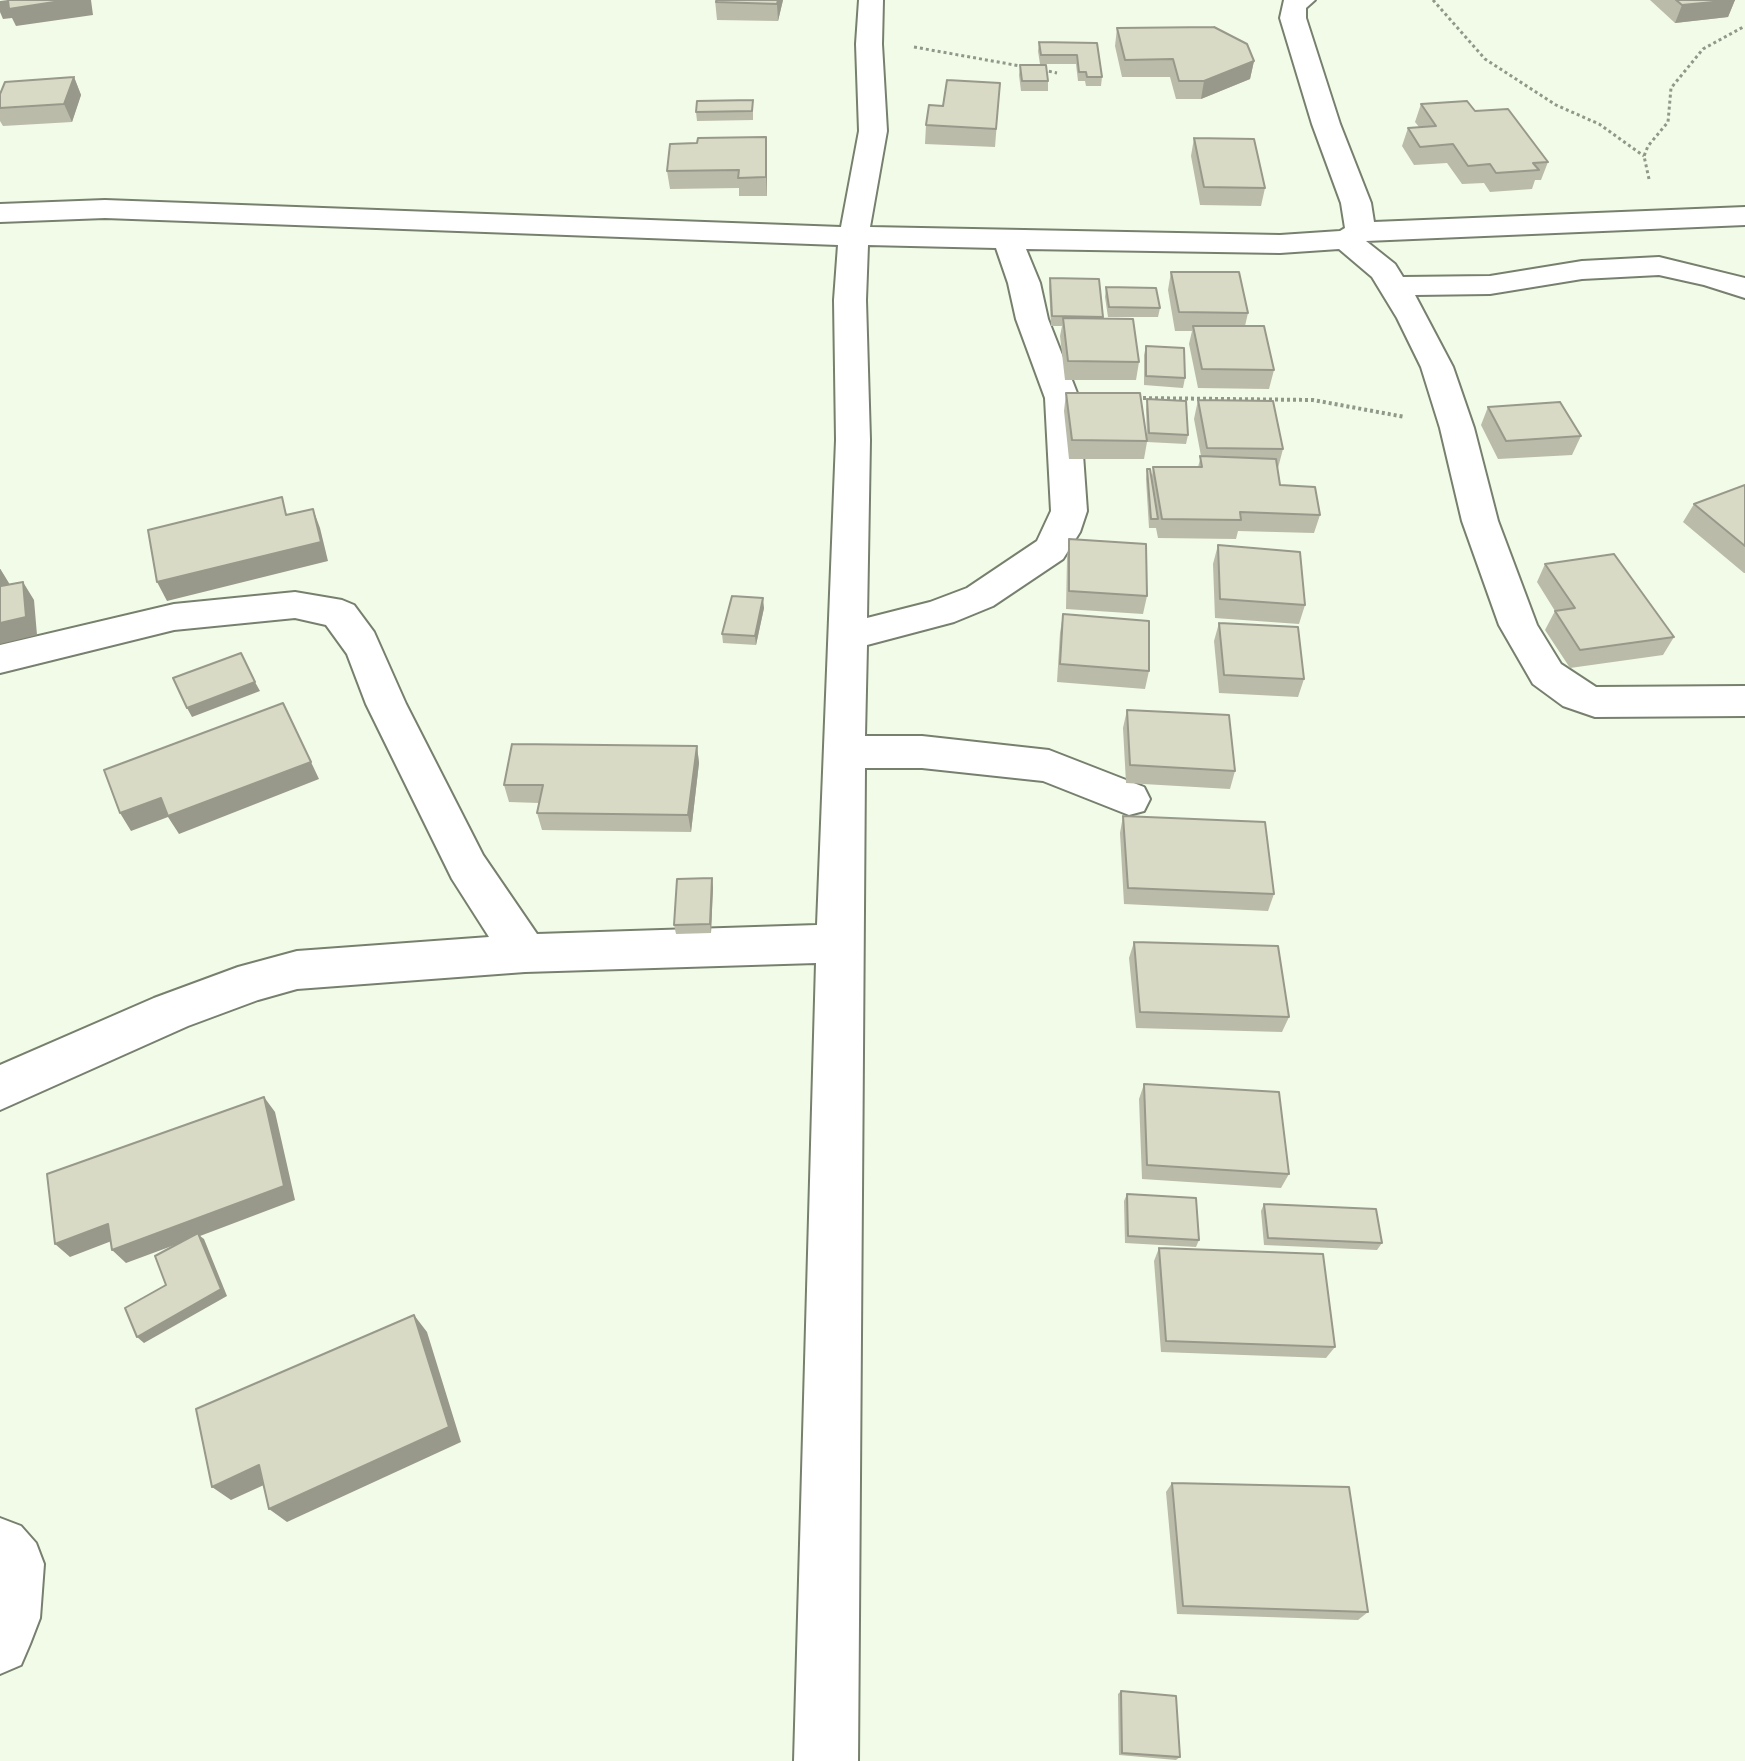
<!DOCTYPE html>
<style>
body{margin:0}
canvas{display:block;background:#f1fbe7}
</style>
<canvas width="1745" height="1761"></canvas>
<script>
const c = document.querySelector('canvas').getContext('2d');
c.lineJoin = 'round';
function shape(rows) {
  const path = new Path2D();
  for (const r of rows) {
    path.moveTo(r[0], r[1]);
    for (let i = 2; i < r.length; i += 2) path.lineTo(r[i], r[i + 1]);
  }
  return path;
}
function strokePath(path, color, width, dash) {
  c.strokeStyle = color;
  c.lineWidth = width;
  c.lineCap = dash ? 'butt' : 'round';
  c.setLineDash(dash || []);
  c.stroke(path);
}
function fillPath(path, color) {
  c.fillStyle = color;
  c.fill(path, 'evenodd');
}
const minor = shape([
 [859,0,883,0,882,44,887,131,870,227,1280,235,1340,231,1345,228,1341,203,1312,124,1280,18,1284,0,1315,0,1306,8,1306,18,1340,124,1371,203,1374,222,1745,207,1745,225,1366,241,1395,264,1403,277,1490,276,1582,261,1659,257,1745,278,1745,298,1704,285,1659,275,1582,279,1490,294,1415,295,1453,367,1474,428,1498,521,1537,625,1561,664,1596,687,1745,686,1745,716,1595,717,1563,706,1533,684,1499,625,1462,521,1440,428,1421,367,1397,318,1372,277,1339,249,1280,253,1026,249,1040,283,1048,319,1079,398,1087,511,1080,532,1063,559,993,606,954,622,867,645,865,736,922,736,1049,750,1144,787,1150,799,1144,811,1129,815,1043,781,922,768,865,768,858,1761,794,1761,816,963,525,972,297,989,258,1000,188,1026,0,1110,0,1065,154,998,238,967,297,951,489,937,452,879,366,704,347,654,326,625,295,618,174,630,0,673,0,645,174,604,295,592,342,600,354,605,374,632,406,704,483,855,537,934,817,925,836,440,834,300,838,245,105,218,0,222,0,204,105,200,841,227,859,131,856,44,859,0],
 [868,245,996,248,1008,283,1016,319,1045,398,1051,511,1037,541,967,588,930,602,867,618,870,440,866,300,868,245],
 [0,1518,21,1526,36,1543,44,1564,40,1618,30,1644,21,1665,0,1674,0,1518]
]);
strokePath(minor, '#77806e', 4);
strokePath(shape([
 [1433,0,1485,59,1556,105,1599,124,1644,156],
 [914,47,1026,67],
 [1043,70,1057,73],
 [1649,179,1644,156,1648,146,1668,122,1671,88,1703,49,1745,26]
]), '#91988a', 3, [3, 3]);
strokePath(shape([
 [1137,398,1313,400,1405,417]
]), '#91988a', 4, [3, 3]);
fillPath(minor, '#fff');
fillPath(shape([
 [715,0,783,0,778,21,717,20],
 [1650,0,1735,0,1728,17,1675,23],
 [1117,28,1254,61,1250,79,1201,99,1176,99,1170,77,1122,77,1115,46],
 [1039,42,1097,43,1102,77,1101,86,1086,86,1085,81,1078,81,1076,64,1040,64,1038,51],
 [1020,65,1048,81,1048,91,1021,91,1019,75],
 [74,77,81,95,72,122,3,126,0,121,0,94],
 [1000,83,995,147,925,144,926,125,943,106],
 [1421,104,1475,111,1548,162,1541,180,1535,180,1532,189,1490,192,1484,183,1462,184,1447,163,1414,165,1402,146,1408,128,1419,127,1415,122],
 [753,109,753,120,697,121,696,112],
 [1194,138,1265,188,1261,206,1200,205,1191,156],
 [767,155,767,196,739,196,739,188,670,189,667,171],
 [1171,272,1248,313,1245,326,1274,370,1269,389,1198,388,1189,344,1192,331,1175,331,1168,290],
 [1050,278,1102,318,1139,362,1136,380,1065,380,1060,336,1062,326,1051,326,1049,287],
 [1106,287,1160,308,1158,317,1108,317,1105,297],
 [1146,346,1185,378,1183,388,1144,385,1144,355],
 [1066,393,1147,437,1146,409,1147,399,1188,435,1186,444,1147,442,1144,459,1069,459,1064,411],
 [1198,400,1283,449,1278,468,1277,468,1280,485,1320,515,1314,533,1238,531,1236,539,1158,538,1156,528,1149,528,1146,479,1147,469,1152,476,1153,467,1198,467,1201,456,1194,419],
 [1488,407,1581,436,1572,455,1498,459,1481,425],
 [1745,485,1745,573,1744,573,1683,522,1694,504],
 [1069,539,1147,596,1143,614,1066,609,1067,558],
 [1218,545,1305,605,1299,624,1215,618,1213,564],
 [1545,564,1674,637,1663,655,1570,668,1545,630,1555,611,1537,582],
 [764,608,756,645,723,643,722,634],
 [1063,614,1149,671,1145,689,1057,682,1060,633],
 [1219,623,1304,679,1298,697,1219,693,1214,641],
 [1127,710,1235,771,1230,789,1126,783,1123,728],
 [697,746,699,763,691,832,542,830,537,813,539,803,509,802,504,785],
 [1123,816,1274,894,1268,911,1124,904,1120,833],
 [713,887,711,933,676,934,674,925],
 [1134,942,1289,1017,1282,1032,1136,1028,1129,958],
 [1144,1084,1289,1174,1281,1188,1142,1179,1139,1099],
 [1127,1194,1199,1240,1196,1247,1125,1243,1124,1201],
 [1264,1204,1382,1243,1377,1250,1264,1245,1261,1211],
 [1159,1248,1335,1347,1326,1358,1161,1352,1154,1261],
 [1172,1483,1368,1612,1358,1620,1177,1614,1166,1492],
 [1121,1691,1180,1757,1176,1760,1119,1755,1118,1694]
]), '#bbbba9');
fillPath(shape([
 [8,0,91,0,93,15,16,26,12,18,3,19,0,12,0,1],
 [778,0,783,0,778,21,777,4],
 [1735,0,1728,17,1675,23,1682,5],
 [1254,61,1250,79,1201,99,1204,81],
 [74,77,81,95,72,122,64,104],
 [766,137,767,155,767,196,766,177],
 [313,509,320,528,328,561,167,601,157,582],
 [1,570,12,588,1,586],
 [23,582,34,600,37,635,0,644,0,623],
 [763,598,764,608,756,645,755,636],
 [255,682,260,691,192,717,187,708],
 [697,746,699,763,691,832,688,815],
 [311,762,319,779,179,834,168,817,131,831,120,813,161,798],
 [712,878,713,887,711,933,710,924],
 [264,1097,275,1112,295,1200,200,1236,204,1239,227,1296,144,1343,137,1337,199,1236,126,1263,112,1250],
 [108,1224,122,1237,70,1257,55,1244],
 [414,1315,427,1332,461,1442,287,1522,269,1509],
 [259,1465,277,1479,231,1500,212,1487]
]), '#98998a');
const building = shape([
 [8,0,67,0,9,9,8,0],
 [717,0,778,0,777,4,716,2,717,0],
 [1676,0,1734,0,1682,5,1676,0],
 [1214,27,1247,44,1254,61,1204,81,1179,81,1173,59,1125,60,1117,28,1214,27],
 [1039,42,1097,43,1102,77,1087,77,1086,72,1079,72,1077,55,1041,55,1039,42],
 [1020,65,1046,65,1048,81,1022,81,1020,65],
 [74,77,64,104,0,108,0,94,5,82,74,77],
 [947,80,1000,83,996,129,926,125,929,105,943,106,947,80],
 [753,100,752,111,696,112,697,101,753,100],
 [1467,101,1475,111,1508,109,1548,162,1533,163,1539,170,1496,173,1490,164,1468,166,1453,144,1420,147,1408,128,1436,126,1421,104,1467,101],
 [766,137,766,177,738,178,739,170,667,171,670,144,697,143,698,138,766,137],
 [1194,138,1254,139,1265,188,1204,187,1194,138],
 [1171,272,1239,272,1248,313,1179,312,1171,272],
 [1050,278,1099,279,1103,317,1052,316,1050,278],
 [1106,287,1156,288,1160,308,1109,307,1106,287],
 [1063,318,1133,319,1139,362,1068,361,1063,318],
 [1193,326,1264,326,1274,370,1202,369,1193,326],
 [1146,346,1184,348,1185,378,1146,376,1146,346],
 [1066,393,1140,393,1147,441,1072,440,1066,393],
 [1147,399,1186,401,1188,435,1149,433,1147,399],
 [1198,400,1273,401,1283,449,1207,448,1198,400],
 [1560,402,1581,436,1506,441,1488,407,1560,402],
 [1200,456,1276,459,1280,485,1315,487,1320,515,1240,512,1241,520,1162,519,1153,467,1202,467,1200,456],
 [1147,469,1150,469,1158,519,1151,519,1147,469],
 [1745,485,1745,546,1694,504,1745,485],
 [282,497,286,515,313,509,321,542,157,582,148,530,282,497],
 [1069,539,1146,544,1147,596,1069,591,1069,539],
 [1218,545,1300,552,1305,605,1220,599,1218,545],
 [1614,554,1674,637,1580,650,1555,611,1575,608,1545,564,1614,554],
 [0,570,1,586,23,582,26,617,0,623,0,570],
 [732,596,763,598,755,636,722,634,732,596],
 [1063,614,1149,621,1149,671,1060,664,1063,614],
 [1219,623,1298,627,1304,679,1224,675,1219,623],
 [241,653,255,682,187,708,173,678,241,653],
 [283,703,311,762,168,816,161,798,120,813,104,770,283,703],
 [1127,710,1229,715,1235,771,1130,765,1127,710],
 [512,744,697,746,688,815,537,813,543,785,504,785,512,744],
 [1123,816,1265,822,1274,894,1128,888,1123,816],
 [712,878,710,924,674,925,677,879,712,878],
 [1134,942,1278,946,1289,1017,1140,1012,1134,942],
 [1144,1084,1279,1092,1289,1174,1147,1165,1144,1084],
 [264,1097,284,1186,112,1250,108,1224,55,1244,47,1174,264,1097],
 [1127,1194,1196,1198,1199,1240,1128,1236,1127,1194],
 [1264,1204,1376,1209,1382,1243,1268,1238,1264,1204],
 [198,1233,221,1289,137,1337,125,1308,166,1285,155,1256,198,1233],
 [1159,1248,1323,1254,1335,1347,1166,1341,1159,1248],
 [414,1315,449,1427,269,1509,259,1465,212,1487,196,1409,414,1315],
 [1172,1483,1349,1487,1368,1612,1183,1606,1172,1483],
 [1121,1691,1176,1696,1180,1757,1122,1753,1121,1691]
]);
fillPath(building, '#d9dac5');
strokePath(building, '#98998a', 2);
</script>
